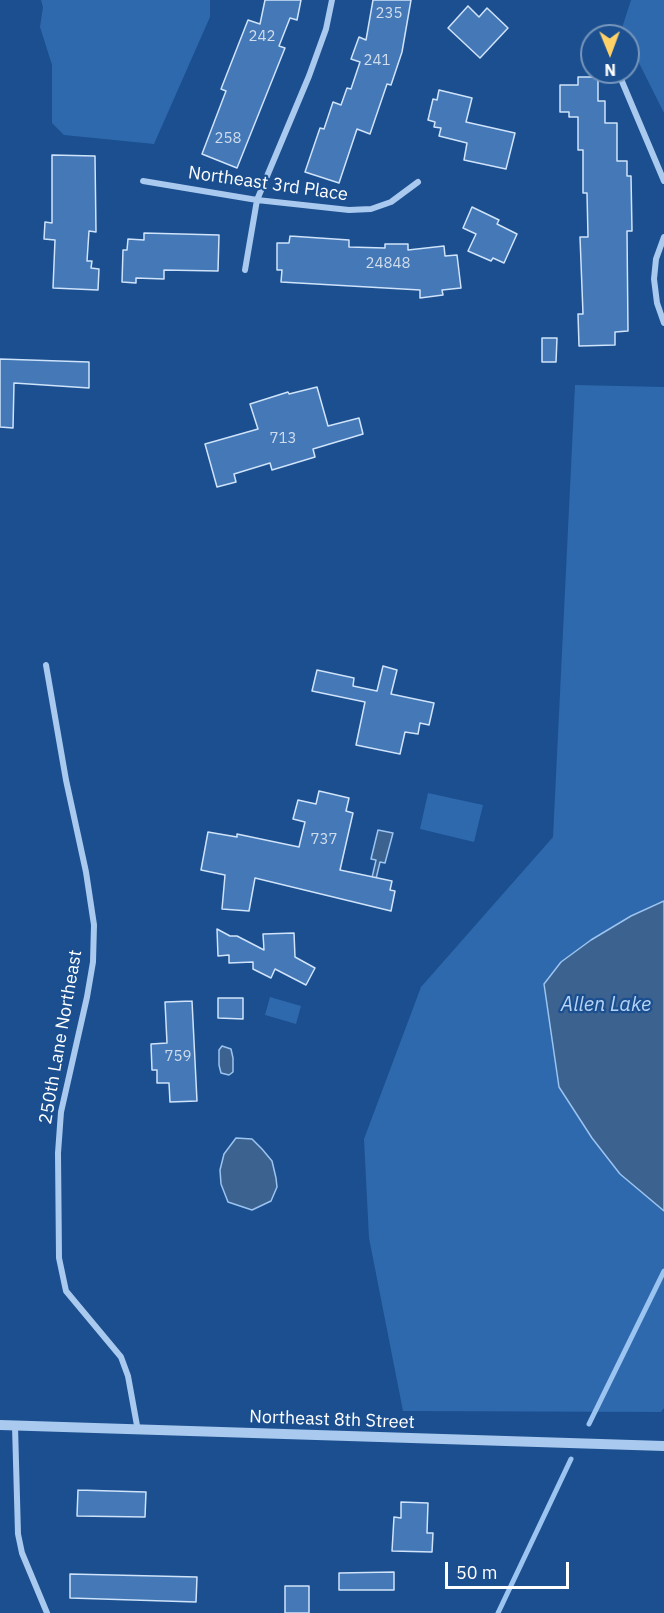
<!DOCTYPE html>
<style>
body{margin:0}
#map{position:relative;width:664px;height:1613px;overflow:hidden;background:#1b4f8f;font-family:"IBM Plex Sans",sans-serif}
canvas{display:block}
.north{position:absolute;left:580px;top:24px;width:60px;height:60px;box-sizing:border-box;background:#1b4f8f;border:2px solid #7695bc;border-radius:50%;rotate:179deg;font-size:16px;font-weight:700;line-height:24px;text-align:center;color:#fff}
.north::after{content:'';display:block;margin:auto;width:21px;height:27px;background:#ffd166;clip-path:polygon(50% 0,100% 100%,50% 72%,0 100%)}
.scale{position:absolute;left:445px;top:1562px;width:124px;height:27px;box-sizing:border-box;border:3px solid #fff;border-top:0;padding-left:8px;font-size:18px;line-height:21px;white-space:nowrap;color:#fff;-webkit-text-stroke:4px #1b4f8f;paint-order:stroke}
</style>
<div id="map">
<canvas width="664" height="1613"></canvas>
<div class="north">N</div>
<div class="scale">50 m</div>
</div>
<script>
const c = document.querySelector('canvas').getContext('2d');
c.lineJoin = 'round';
function fillPath(path, color) {
  c.fillStyle = color;
  c.fill(path, 'evenodd');
}
function shape(rows) {
  const path = new Path2D();
  for (const r of rows) {
    path.moveTo(r[0], r[1]);
    for (let i = 2; i < r.length; i += 2) path.lineTo(r[i], r[i + 1]);
  }
  return path;
}
function strokePath(path, color, width, dash) {
  c.strokeStyle = color;
  c.lineWidth = width;
  c.lineCap = dash ? 'butt' : 'round';
  c.setLineDash(dash || []);
  c.stroke(path);
}
function write(font, color, halo, rows, align = 'center') {
  c.font = font + ' "IBM Plex Sans",sans-serif';
  c.lineWidth = 4.5;
  c.setLineDash([]);
  c.textBaseline = 'middle';
  c.strokeStyle = halo;
  c.fillStyle = color;
  for (const [text, x, y, turn = 0] of rows) {
    c.save();
    c.translate(x, y);
    c.rotate((+turn || 0) * Math.PI / 180);
    c.textAlign = isNaN(turn) ? turn : align;
    if (halo) c.strokeText(text, 0, 0);
    c.fillText(text, 0, 0);
    c.restore();
  }
}
fillPath(shape([
 [41,0,210,0,210,17,154,144,64,135,52,123,52,65,40,27,43,7],
 [631,0,664,0,664,113,628,41,628,36,622,28],
 [575,385,664,387,664,901,631,916,591,940,544,984,559,1088,592,1138,620,1174,664,1211,664,1408,661,1412,403,1411,369,1238,364,1139,421,987,553,837],
 [428,793,483,805,474,842,420,829],
 [270,997,301,1006,296,1024,265,1015]
]), '#2e69ad');
const water = shape([
 [378,830,393,833,385,863,380,862,375,883,371,882,376,860,371,859,378,830],
 [664,901,664,1211,620,1174,592,1138,559,1087,544,984,561,962,591,940,631,916,664,901],
 [222,1046,231,1049,233,1058,233,1072,229,1075,221,1073,219,1065,219,1050,222,1046],
 [236,1138,252,1139,262,1149,272,1161,276,1178,277,1187,271,1201,252,1210,228,1202,221,1184,220,1170,224,1154,236,1138]
]);
fillPath(water, '#3c6290');
strokePath(water, '#9cc4f0', 1.5);
strokePath(shape([
 [589,1424,664,1271],
 [498,1613,571,1459]
]), '#9cc4f0', 5);
const building = shape([
 [265,0,301,0,297,20,290,18,279,46,285,48,237,168,202,154,226,91,221,89,248,20,260,24,265,0],
 [373,0,411,0,402,52,391,85,387,84,370,134,357,129,339,183,305,172,320,128,324,129,333,102,341,105,347,88,351,89,360,62,351,59,359,37,366,40,373,0],
 [468,6,479,17,487,8,508,28,480,58,448,28,468,6],
 [578,77,598,77,598,101,605,101,605,123,617,123,617,161,627,161,627,176,631,176,632,231,627,231,628,331,615,332,615,345,579,346,578,314,583,314,580,237,588,237,587,193,583,193,583,150,578,150,578,117,569,117,569,112,560,112,560,85,578,85,578,77],
 [439,90,472,98,466,122,515,133,506,169,464,160,467,143,439,136,441,128,434,127,435,122,428,120,433,99,437,100,439,90],
 [52,155,95,156,96,232,89,231,87,261,92,261,91,268,99,269,98,290,53,288,55,240,44,239,45,222,52,223,52,155],
 [472,207,499,220,497,224,517,234,504,263,493,258,491,261,468,251,476,234,463,228,472,207],
 [144,233,219,235,218,271,164,270,164,279,136,278,136,283,122,282,123,250,127,250,128,239,144,240,144,233],
 [290,236,349,240,349,247,385,248,385,244,408,244,408,250,444,246,445,256,457,255,461,288,442,290,443,295,420,298,420,290,281,282,282,270,277,270,277,243,289,243,290,236],
 [542,338,557,338,556,362,542,362,542,338],
 [0,359,89,362,89,388,14,383,13,428,0,427,0,359],
 [317,387,328,426,359,418,363,434,313,449,315,457,272,470,270,463,234,474,236,482,217,487,205,444,258,429,250,404,288,392,289,394,317,387],
 [383,666,397,670,391,694,434,703,429,725,420,723,418,734,405,732,400,754,356,745,365,702,312,691,317,670,354,678,353,686,377,691,383,666],
 [319,791,349,798,346,811,353,813,340,870,392,881,390,890,395,891,391,911,255,878,249,911,222,909,225,875,201,870,208,832,237,837,237,834,299,847,305,822,293,819,298,800,316,804,319,791],
 [217,929,230,936,237,936,264,950,263,934,294,933,295,957,315,968,306,985,275,969,271,978,253,969,253,962,229,963,229,955,218,956,217,929],
 [218,998,243,998,243,1019,218,1018,218,998],
 [192,1001,197,1101,170,1102,169,1083,157,1083,157,1070,152,1070,151,1044,167,1043,165,1002,192,1001],
 [78,1490,146,1492,145,1517,77,1516,78,1490],
 [401,1502,428,1503,427,1533,433,1533,432,1552,392,1551,394,1517,401,1518,401,1502],
 [394,1572,394,1590,339,1590,339,1573,394,1572],
 [70,1574,197,1577,196,1602,70,1598,70,1574],
 [285,1586,309,1586,309,1613,285,1613,285,1586]
]);
fillPath(building, '#4478b7');
strokePath(building, '#cfe3fa', 1.5);
strokePath(shape([
 [618,72,664,181],
 [143,181,257,200,349,210,371,209,391,202,418,182],
 [664,237,656,259,654,279,657,303,664,323],
 [245,270,257,200,309,76,326,29,332,0],
 [46,665,66,780,86,872,94,925,93,962,87,997,61,1112,58,1153,59,1258,66,1291,121,1357,128,1376,138,1431],
 [15,1426,18,1534,22,1553,47,1613]
]), '#a9c9ee', 6);
strokePath(shape([
 [0,1425,664,1446]
]), '#a9c9ee', 10);
write('15px', '#d0dded', null, [
 ["235",389,14],
 ["242",262,37],
 ["241",377,61],
 ["258",228,139],
 ["24848",388,264],
 ["713",283,439],
 ["737",324,840],
 ["759",178,1057]
]);
write('18px', '#fff', '#1b4f8f', [
 ["Northeast 3rd Place",268,184,8],
 ["250th Lane Northeast",61,1037,-80],
 ["Northeast 8th Street",332,1420,2]
]);
write('italic 20px', '#b5d3f5', '#1b4f8f', [
 ["Allen Lake",606,1005]
]);
</script>
